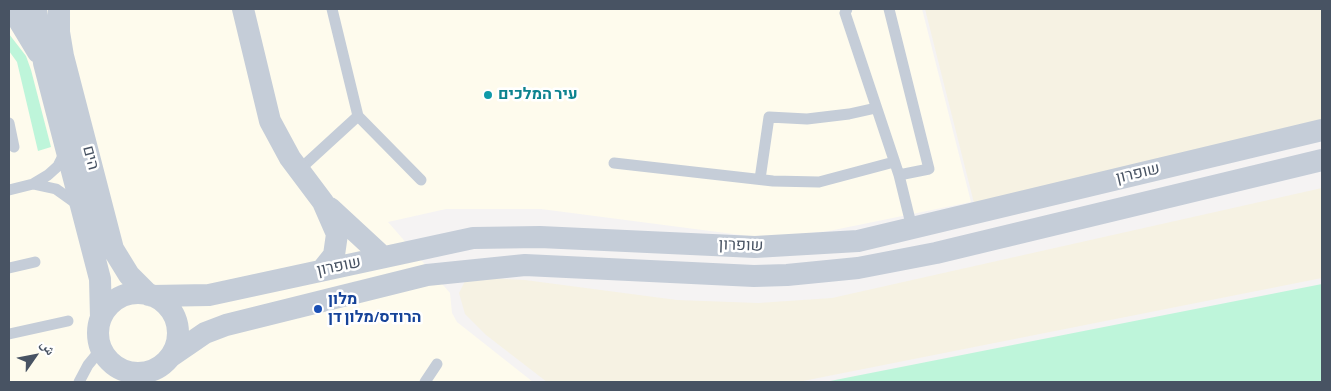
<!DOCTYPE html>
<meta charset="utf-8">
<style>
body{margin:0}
#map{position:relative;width:1331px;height:391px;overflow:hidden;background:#f5f3f3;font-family:"Sofia Sans Condensed","Noto Naskh Arabic",sans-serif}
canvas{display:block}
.frame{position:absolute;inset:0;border:10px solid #485363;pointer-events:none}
.north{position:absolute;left:10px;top:331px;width:50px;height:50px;-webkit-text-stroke:4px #fff;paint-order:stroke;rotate:57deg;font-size:14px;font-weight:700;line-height:20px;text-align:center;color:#485363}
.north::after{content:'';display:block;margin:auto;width:18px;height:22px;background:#485363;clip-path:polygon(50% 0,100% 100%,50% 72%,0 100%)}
</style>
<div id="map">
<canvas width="1331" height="391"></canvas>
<div class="frame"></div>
<div class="north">ش</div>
</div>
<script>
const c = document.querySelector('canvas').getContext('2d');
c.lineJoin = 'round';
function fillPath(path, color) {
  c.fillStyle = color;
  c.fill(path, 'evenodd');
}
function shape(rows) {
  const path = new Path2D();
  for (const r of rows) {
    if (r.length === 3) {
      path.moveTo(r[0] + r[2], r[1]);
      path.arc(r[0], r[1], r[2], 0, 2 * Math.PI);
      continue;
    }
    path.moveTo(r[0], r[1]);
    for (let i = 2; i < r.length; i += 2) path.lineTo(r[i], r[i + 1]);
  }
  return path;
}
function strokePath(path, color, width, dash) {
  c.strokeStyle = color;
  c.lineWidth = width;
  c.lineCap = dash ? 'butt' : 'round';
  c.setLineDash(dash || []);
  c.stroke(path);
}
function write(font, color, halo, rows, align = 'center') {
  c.font = font + ' "Sofia Sans Condensed",Heebo,sans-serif';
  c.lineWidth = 5;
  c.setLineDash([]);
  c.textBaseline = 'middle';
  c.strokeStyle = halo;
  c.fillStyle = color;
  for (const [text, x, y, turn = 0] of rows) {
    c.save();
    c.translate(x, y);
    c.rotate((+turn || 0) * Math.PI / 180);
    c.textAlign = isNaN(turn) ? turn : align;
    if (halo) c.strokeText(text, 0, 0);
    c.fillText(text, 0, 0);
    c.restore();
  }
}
fillPath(shape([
 [9,9,922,9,971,202,829,231,764,238,541,209,446,209,388,222,450,293,452,313,457,322,533,382,9,382]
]), '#fefbed');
fillPath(shape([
 [9,34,26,56,31,70,51,147,38,151,17,62,9,51],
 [1322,284,1322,382,825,382]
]), '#bef5da');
fillPath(shape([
 [925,9,1322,9,1322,120,975,207],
 [1322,188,1322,278,798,382,547,382,486,335,465,314,459,293,467,277,525,280,677,300,758,303,832,298]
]), '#f6f2e3');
strokePath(shape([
 [332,9,358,116,421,180],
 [847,9,845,13,899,175,912,228],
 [889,9,929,169,899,175],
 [9,123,14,147],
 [614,163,773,181,819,182,894,162],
 [299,170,358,116],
 [760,179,769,117,807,119,849,114,876,108],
 [33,184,56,189,77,204],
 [9,190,33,184,48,175,58,166,65,152],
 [9,268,35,262],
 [9,334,68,321],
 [79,382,88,365,102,348],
 [425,382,437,364]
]), '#c5cdd8', 11);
strokePath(shape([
 [12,9,38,52],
 [36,9,44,63,100,279,101,318],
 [59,9,59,32,63,56,113,249,129,275,149,295],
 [243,9,270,121,290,158,323,202,337,234,334,255,322,270],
 [330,208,383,257],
 [138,333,40],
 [152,296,209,295,473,238,540,237,755,247,858,241,1322,130],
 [170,357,205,333,226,325,427,275,525,265,754,276,787,275,858,268,936,253,1322,160]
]), '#c5cdd8', 22);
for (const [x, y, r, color] of [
 [488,95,5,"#0f9aa8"],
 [318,309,5,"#1a4fb4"]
]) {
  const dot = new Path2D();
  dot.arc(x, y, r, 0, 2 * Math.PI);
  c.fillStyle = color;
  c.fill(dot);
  strokePath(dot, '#fff', 2);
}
write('bold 16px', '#0d838f', '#fff', [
 ["עיר המלכים",498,95]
], 'left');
write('16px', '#485363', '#fff', [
 ["הים",90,158,75],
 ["שופרון",1138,174,-13],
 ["שופרון",741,246,2],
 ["שופרון",339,267,-12]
]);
write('bold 16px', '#164399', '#fff', [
 ["מלון",328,300],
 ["הרודס/מלון דן",328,318]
], 'left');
</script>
